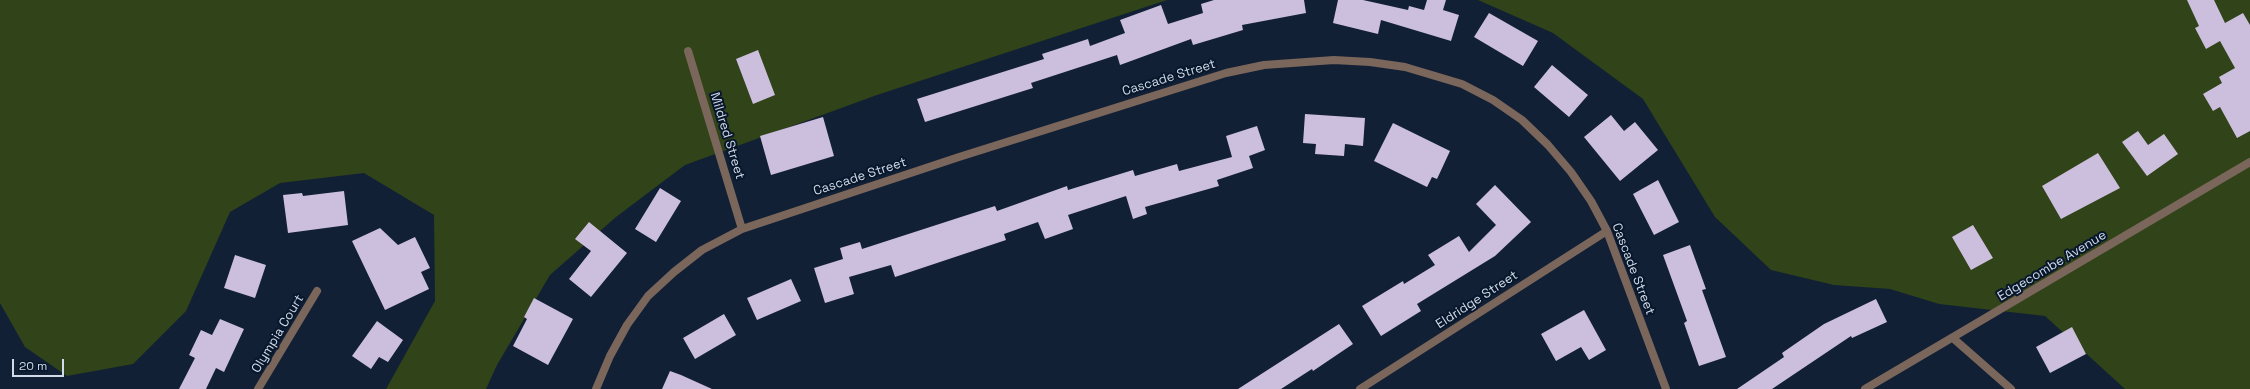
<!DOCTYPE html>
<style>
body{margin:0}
#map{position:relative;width:2250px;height:389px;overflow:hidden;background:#112035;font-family:"Space Grotesk",sans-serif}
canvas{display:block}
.scale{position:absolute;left:12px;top:359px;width:52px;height:18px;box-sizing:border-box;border:2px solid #d0dae8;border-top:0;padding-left:5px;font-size:12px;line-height:14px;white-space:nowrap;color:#d0dae8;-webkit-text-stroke:3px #08172b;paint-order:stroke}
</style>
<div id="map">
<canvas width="2250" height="389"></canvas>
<div class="scale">20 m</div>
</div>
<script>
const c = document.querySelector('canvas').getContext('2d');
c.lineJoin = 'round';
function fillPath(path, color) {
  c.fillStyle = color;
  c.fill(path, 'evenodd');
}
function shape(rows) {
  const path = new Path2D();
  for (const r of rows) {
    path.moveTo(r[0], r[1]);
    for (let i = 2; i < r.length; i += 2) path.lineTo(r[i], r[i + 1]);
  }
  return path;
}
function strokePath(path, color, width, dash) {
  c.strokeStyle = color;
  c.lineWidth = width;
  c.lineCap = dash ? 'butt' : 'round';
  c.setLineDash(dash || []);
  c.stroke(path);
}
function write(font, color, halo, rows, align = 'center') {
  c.font = font + ' "Space Grotesk",sans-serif';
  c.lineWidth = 4;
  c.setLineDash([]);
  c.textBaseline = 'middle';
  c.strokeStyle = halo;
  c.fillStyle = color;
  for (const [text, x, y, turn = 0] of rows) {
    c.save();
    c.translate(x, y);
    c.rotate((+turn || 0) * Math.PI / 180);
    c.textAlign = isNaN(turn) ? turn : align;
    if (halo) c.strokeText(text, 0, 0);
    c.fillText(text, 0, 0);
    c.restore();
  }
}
fillPath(shape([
 [0,0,1167,0,877,95,685,165,616,217,550,275,497,365,486,389,386,389,435,301,434,215,364,173,280,183,230,212,186,311,133,364,67,376,25,347,0,303],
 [1478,0,2250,0,2250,389,2125,389,2045,316,1939,304,1890,289,1834,285,1771,270,1715,217,1643,99,1553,33]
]), '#314318');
fillPath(shape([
 [1214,0,1304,0,1306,13,1242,25,1243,30,1193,45,1191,39,1120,65,1117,55,1031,83,1033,88,925,122,917,99,1044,59,1042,54,1088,39,1090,46,1125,33,1120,20,1161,5,1168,24,1203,13,1201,4],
 [1338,0,1363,0,1408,10,1409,6,1424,10,1427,0,1446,0,1443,10,1459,15,1451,41,1381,20,1378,34,1333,23],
 [2187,0,2214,0,2225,23,2243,13,2250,25,2250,131,2237,138,2220,107,2213,111,2203,94,2222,83,2219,77,2235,68,2220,41,2206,49,2195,28,2199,26],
 [1489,13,1538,41,1523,66,1474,37],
 [758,50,775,95,753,104,736,59],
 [1552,65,1588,95,1569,117,1534,87],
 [1305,114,1365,118,1363,146,1345,144,1344,156,1315,154,1316,144,1303,143],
 [1611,115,1624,131,1635,122,1658,150,1620,181,1584,137],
 [823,117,834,156,771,175,760,136],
 [1393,123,1450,151,1437,179,1432,177,1427,187,1374,161],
 [1257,126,1265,150,1249,156,1253,168,1217,180,1219,186,1145,207,1147,214,1133,219,1126,196,1068,215,1073,229,1045,239,1038,222,1004,234,1006,240,895,277,891,265,849,277,854,294,825,303,814,268,843,259,840,248,860,242,862,249,995,206,997,211,1067,186,1068,190,1133,170,1135,176,1177,164,1179,171,1232,157,1226,136],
 [2138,131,2148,145,2164,134,2178,154,2147,176,2122,142],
 [2098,153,2120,188,2061,219,2042,186],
 [1658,180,1679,222,1654,235,1633,194],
 [1495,185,1531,222,1495,256,1417,304,1421,311,1381,336,1362,306,1403,281,1404,284,1435,265,1428,255,1459,236,1469,252,1496,225,1476,204],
 [660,188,681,201,656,242,635,229],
 [344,191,348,225,288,233,283,195,302,193,303,196],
 [589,222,627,253,591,297,569,279,591,251,575,239],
 [1973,225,1993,258,1971,270,1952,237],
 [380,228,398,245,415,237,430,268,421,272,429,289,385,310,352,241],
 [1690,245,1706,289,1702,290,1726,357,1699,366,1684,323,1687,321,1663,255],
 [235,255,266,265,255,298,224,288],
 [791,279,801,301,757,320,747,298],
 [534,298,573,319,548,365,513,346,527,319,524,317],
 [1876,299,1887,322,1852,338,1851,336,1772,389,1737,389,1784,357,1782,353,1824,324],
 [1584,310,1606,350,1589,360,1581,347,1556,361,1541,334],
 [724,314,736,335,695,359,683,338],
 [220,319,244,329,224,372,216,368,206,389,179,389,195,358,189,355,201,330,212,335],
 [377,321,403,340,388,362,379,357,371,369,352,356],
 [1339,324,1353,344,1313,371,1312,369,1281,389,1238,389],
 [2072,327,2086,354,2050,373,2036,347],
 [670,371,681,375,712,389,662,389]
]), '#ccbedd');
strokePath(shape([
 [688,51,742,229],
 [1954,339,2011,389],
 [258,389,317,291],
 [596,389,610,356,627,325,648,296,674,272,702,250,742,229,959,157,1226,73,1264,65,1334,60,1370,62,1405,67,1462,84,1493,100,1522,120,1548,145,1571,172,1591,201,1607,231,1666,389],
 [1360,389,1607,231],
 [1865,389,2250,162]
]), '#7b665b', 8);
write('13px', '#d0dae8', '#08172b', [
 ["Cascade Street",1169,78,-17],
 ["Mildred Street",727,136,73],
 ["Cascade Street",860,177,-18],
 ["Edgecombe Avenue",2052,266,-31],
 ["Cascade Street",1633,269,69],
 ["Eldridge Street",1477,300,-33],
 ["Olympia Court",278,334,-59]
]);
</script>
